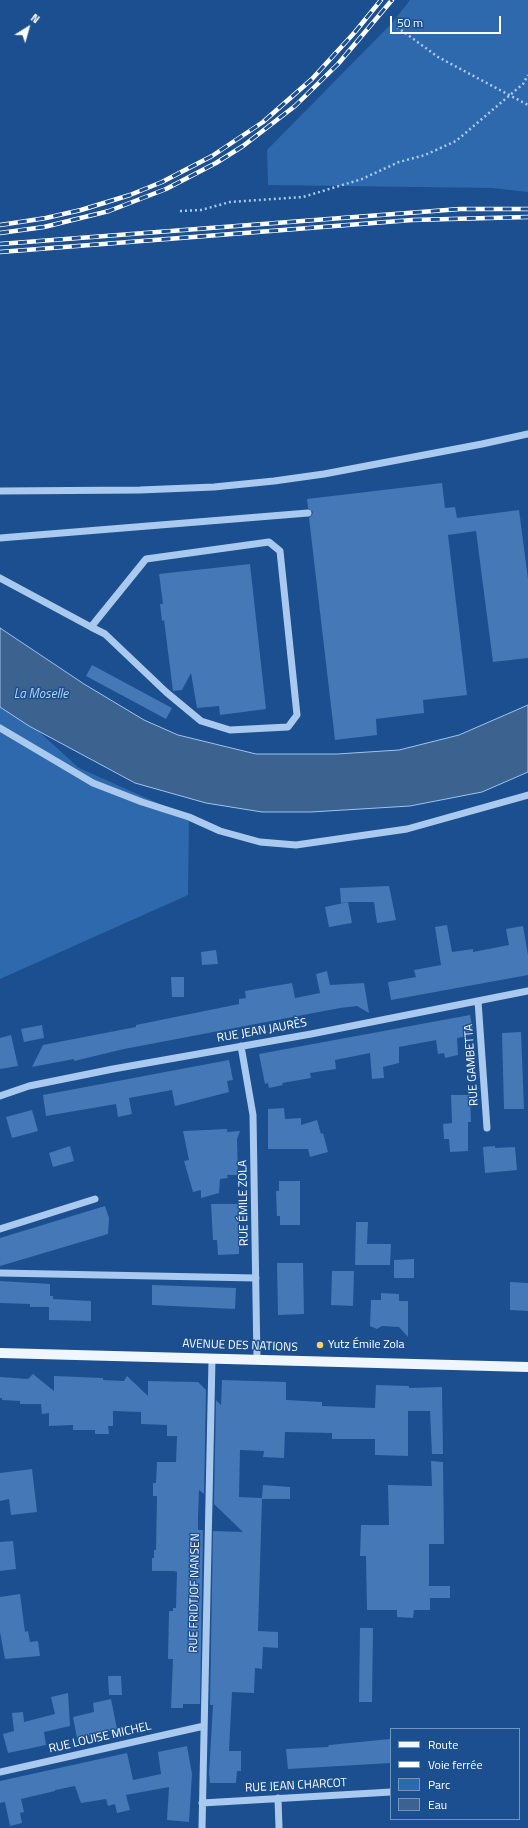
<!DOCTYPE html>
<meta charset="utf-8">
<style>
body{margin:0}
#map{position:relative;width:528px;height:1828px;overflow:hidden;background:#1b4f8f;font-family:"Titillium Web",sans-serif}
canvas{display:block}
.legend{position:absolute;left:390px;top:1728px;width:130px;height:92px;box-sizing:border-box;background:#1b4f8f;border:1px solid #7695bc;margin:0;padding:5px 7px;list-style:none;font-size:12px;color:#fff}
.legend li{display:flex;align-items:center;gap:8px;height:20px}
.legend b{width:20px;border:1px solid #7695bc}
.north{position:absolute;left:8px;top:8px;width:40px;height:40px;-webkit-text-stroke:3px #1b4f8f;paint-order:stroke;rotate:37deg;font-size:11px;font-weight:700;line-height:16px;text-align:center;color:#fff}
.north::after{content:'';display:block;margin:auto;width:14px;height:18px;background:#fff;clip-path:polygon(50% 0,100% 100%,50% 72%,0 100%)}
.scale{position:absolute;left:390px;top:16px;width:111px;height:18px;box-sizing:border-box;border:2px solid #fff;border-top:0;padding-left:5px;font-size:12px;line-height:14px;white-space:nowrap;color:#fff;-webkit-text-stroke:3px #1b4f8f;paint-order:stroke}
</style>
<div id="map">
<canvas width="528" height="1828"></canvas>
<ul class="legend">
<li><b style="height:5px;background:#f0f6ff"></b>Route</li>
<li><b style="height:5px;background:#fff"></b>Voie ferrée</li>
<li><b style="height:11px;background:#2e69ad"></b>Parc</li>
<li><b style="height:11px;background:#3c6290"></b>Eau</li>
</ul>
<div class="north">N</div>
<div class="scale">50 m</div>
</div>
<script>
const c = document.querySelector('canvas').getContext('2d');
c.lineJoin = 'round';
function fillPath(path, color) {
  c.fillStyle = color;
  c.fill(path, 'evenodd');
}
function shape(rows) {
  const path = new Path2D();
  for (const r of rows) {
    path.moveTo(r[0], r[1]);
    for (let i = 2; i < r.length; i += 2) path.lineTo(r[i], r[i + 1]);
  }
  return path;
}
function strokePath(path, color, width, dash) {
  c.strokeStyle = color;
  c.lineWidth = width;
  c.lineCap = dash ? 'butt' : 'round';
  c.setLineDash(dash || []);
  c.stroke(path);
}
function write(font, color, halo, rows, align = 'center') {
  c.font = font + ' "Titillium Web",sans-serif';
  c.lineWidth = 3;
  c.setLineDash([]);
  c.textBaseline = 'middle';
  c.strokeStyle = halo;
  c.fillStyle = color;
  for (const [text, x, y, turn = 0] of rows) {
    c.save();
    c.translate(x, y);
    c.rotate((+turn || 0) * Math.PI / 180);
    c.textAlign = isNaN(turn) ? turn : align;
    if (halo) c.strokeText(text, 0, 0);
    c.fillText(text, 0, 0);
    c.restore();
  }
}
fillPath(shape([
 [410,0,528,0,528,192,492,188,268,185,267,150,392,23],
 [0,701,15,710,79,768,189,817,188,895,0,979]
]), '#2e69ad');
const water = shape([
 [0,628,84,684,144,720,178,735,256,754,337,754,399,750,459,735,528,705,528,772,482,792,410,806,311,812,262,812,206,803,135,783,29,726,0,707,0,628]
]);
fillPath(water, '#3c6290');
strokePath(water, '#9cc4f0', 1);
fillPath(shape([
 [442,483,445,508,455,507,457,518,519,510,528,579,528,658,493,662,476,531,448,535,467,695,423,700,424,713,376,719,377,735,335,740,309,518,312,515,313,512,308,508,307,499],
 [250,564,266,709,220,715,219,706,197,708,191,673,182,690,173,691,164,620,162,621,160,604,163,604,159,574],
 [92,665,172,708,166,719,86,676],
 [389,886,396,920,377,923,374,902,348,902,352,923,329,927,325,907,348,902,341,903,340,888],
 [447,925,452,952,473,949,473,952,509,945,506,929,523,926,528,955,528,975,391,1000,388,982,416,977,414,970,441,965,435,927],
 [216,950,218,964,202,965,201,952],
 [327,971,330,985,364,983,369,1013,357,1006,340,1008,124,1049,74,1061,74,1059,32,1067,43,1045,136,1027,136,1025,239,1004,239,999,246,998,245,991,292,983,295,998,320,993,316,974],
 [171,977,184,977,184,997,172,997],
 [470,1015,474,1035,457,1038,458,1055,445,1058,444,1053,438,1054,436,1040,399,1047,399,1063,383,1067,384,1078,372,1079,370,1053,335,1060,336,1069,310,1073,311,1078,282,1083,283,1085,269,1088,268,1083,265,1084,259,1054],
 [42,1025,44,1038,24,1042,21,1029],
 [521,1032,524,1109,504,1109,502,1033],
 [11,1035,18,1066,0,1069,0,1038],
 [229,1060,233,1080,227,1081,229,1092,175,1106,172,1090,129,1098,132,1114,118,1117,116,1104,46,1116,43,1095],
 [451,1095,470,1095,471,1122,468,1122,468,1151,450,1152,449,1139,444,1139,443,1124,452,1123],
 [284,1108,285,1119,301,1118,301,1125,317,1120,321,1134,323,1133,328,1152,310,1157,308,1149,268,1149,268,1109],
 [32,1110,38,1131,12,1138,6,1117],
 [227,1129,227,1132,240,1131,237,1139,238,1175,227,1175,228,1178,220,1179,219,1193,201,1198,201,1190,193,1192,184,1161,189,1160,183,1131],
 [70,1146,74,1161,53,1167,49,1153],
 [495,1146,495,1148,515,1147,517,1170,485,1173,483,1147],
 [279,1181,300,1181,300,1225,280,1225,280,1216,277,1216,276,1191,279,1191],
 [211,1204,239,1204,239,1254,218,1255,217,1240,213,1240],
 [105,1206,109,1218,108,1234,0,1266,0,1238],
 [356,1222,368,1222,367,1244,391,1244,390,1265,355,1265],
 [414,1259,414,1278,394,1278,394,1260],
 [277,1263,303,1263,304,1314,278,1315],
 [332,1271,354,1271,353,1306,331,1305],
 [0,1281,50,1284,50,1296,53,1296,53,1299,91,1301,91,1321,49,1320,49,1307,30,1307,30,1304,0,1303],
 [510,1282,528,1283,528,1311,510,1310],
 [152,1285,236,1288,235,1309,152,1305],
 [381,1293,399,1294,399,1301,408,1301,408,1337,399,1327,382,1326,377,1329,370,1326,371,1300,381,1300],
 [33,1374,54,1391,54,1376,103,1378,103,1380,124,1381,127,1376,148,1396,148,1381,198,1382,206,1390,204,1494,199,1490,198,1517,198,1530,203,1530,200,1704,183,1704,183,1708,171,1708,173,1659,168,1659,169,1611,173,1611,173,1608,176,1608,177,1572,174,1571,152,1571,152,1558,154,1558,154,1550,156,1550,157,1496,153,1496,153,1483,156,1483,157,1462,176,1462,177,1436,167,1436,167,1425,141,1424,141,1412,113,1411,113,1426,108,1426,109,1434,95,1434,95,1430,73,1430,73,1425,49,1426,49,1413,42,1414,41,1404,20,1404,20,1401,2,1400,2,1398,0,1398,0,1377,28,1379],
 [222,1380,286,1382,286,1400,322,1402,322,1406,375,1408,376,1385,409,1386,409,1388,442,1387,443,1454,432,1454,430,1411,408,1411,408,1456,375,1455,375,1439,332,1439,332,1433,285,1432,284,1458,263,1457,264,1451,240,1450,239,1497,262,1498,263,1485,290,1487,290,1499,262,1499,258,1631,278,1632,278,1648,263,1647,262,1669,255,1668,254,1693,232,1692,229,1751,241,1751,241,1771,237,1771,236,1783,210,1783,209,1774,213,1705,210,1705,213,1531,243,1532,214,1504,216,1400,221,1405],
 [431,1461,443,1462,444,1544,429,1544,429,1586,450,1586,450,1598,430,1598,430,1610,414,1610,413,1618,397,1617,397,1610,367,1610,366,1556,360,1556,361,1525,389,1525,388,1485,432,1486],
 [32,1469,37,1512,11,1515,9,1499,0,1501,0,1473],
 [13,1541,16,1569,0,1571,0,1542],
 [20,1594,25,1632,28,1631,30,1642,38,1641,40,1656,5,1659,0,1632,0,1597],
 [360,1628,373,1628,372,1702,359,1702],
 [108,1676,121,1676,122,1695,109,1695],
 [68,1693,70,1726,44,1732,46,1745,8,1753,3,1734,14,1731,12,1713,23,1712,24,1722,55,1714,51,1697],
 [111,1699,117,1729,77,1738,73,1717,94,1712,93,1703],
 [390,1739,391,1763,288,1769,286,1749,328,1747,329,1745],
 [187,1746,192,1774,189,1822,167,1820,169,1787,126,1795,130,1810,117,1813,115,1804,108,1806,106,1799,81,1803,75,1786,55,1790,55,1791,21,1799,24,1812,20,1813,22,1823,10,1826,5,1802,0,1803,0,1781,127,1753,133,1780,161,1774,158,1752]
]), '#4478b7');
strokePath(shape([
 [397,27,438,57,528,105],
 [180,211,201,210,230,202,303,197,362,179,399,162,425,155,456,141,523,84,528,75]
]), '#a9c9ee', 2.5, [2, 3]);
strokePath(shape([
 [0,491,140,490,214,487,274,481,324,474,482,444,528,434],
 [0,538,308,513],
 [0,578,91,627,105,634,166,692,201,721,230,730,288,727,297,715,280,551,269,542,146,559,91,627],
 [0,728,93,783,142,802,189,817,220,831,260,842,296,845,407,829,528,795],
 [478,1001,487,1128],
 [241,1046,253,1115,257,1360],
 [0,1096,29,1086,113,1069,311,1034,528,991],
 [0,1229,95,1199],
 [0,1273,256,1278],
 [0,1772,204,1726],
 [278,1798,279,1828],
 [202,1803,391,1792],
 [202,1828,212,1359]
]), '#a9c9ee', 7);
strokePath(shape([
 [0,1353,528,1367]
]), '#f0f6ff', 10);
const rail = shape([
 [0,225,46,218,81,210,130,195,162,182,212,156,263,122,312,79,355,32,381,0],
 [0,233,44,227,109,211,166,189,216,163,243,146,295,106,338,64,392,0],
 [0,244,460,209,528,209],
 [0,252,412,220,528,217]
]);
strokePath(rail, '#fff', 4.5);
strokePath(rail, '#1b4f8f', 3, [9]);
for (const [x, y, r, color] of [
 [320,1345,4,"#ffd166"]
]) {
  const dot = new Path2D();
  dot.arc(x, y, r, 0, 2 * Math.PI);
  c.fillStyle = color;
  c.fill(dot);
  strokePath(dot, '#1b4f8f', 1.5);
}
write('12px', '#fff', '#1b4f8f', [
 ["RUE JEAN JAURÈS",262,1031,-10],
 ["RUE GAMBETTA",472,1065,-94],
 ["RUE ÉMILE ZOLA",244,1203,-91],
 ["AVENUE DES NATIONS",240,1346,2],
 ["RUE FRIDTJOF NANSEN",195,1593,-89],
 ["RUE LOUISE MICHEL",100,1738,-13],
 ["RUE JEAN CHARCOT",296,1786,-3]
]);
write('12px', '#fff', '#1b4f8f', [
 ["Yutz Émile Zola",328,1345]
], 'left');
write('italic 13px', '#b5d3f5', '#1b4f8f', [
 ["La Moselle",41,695]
]);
</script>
